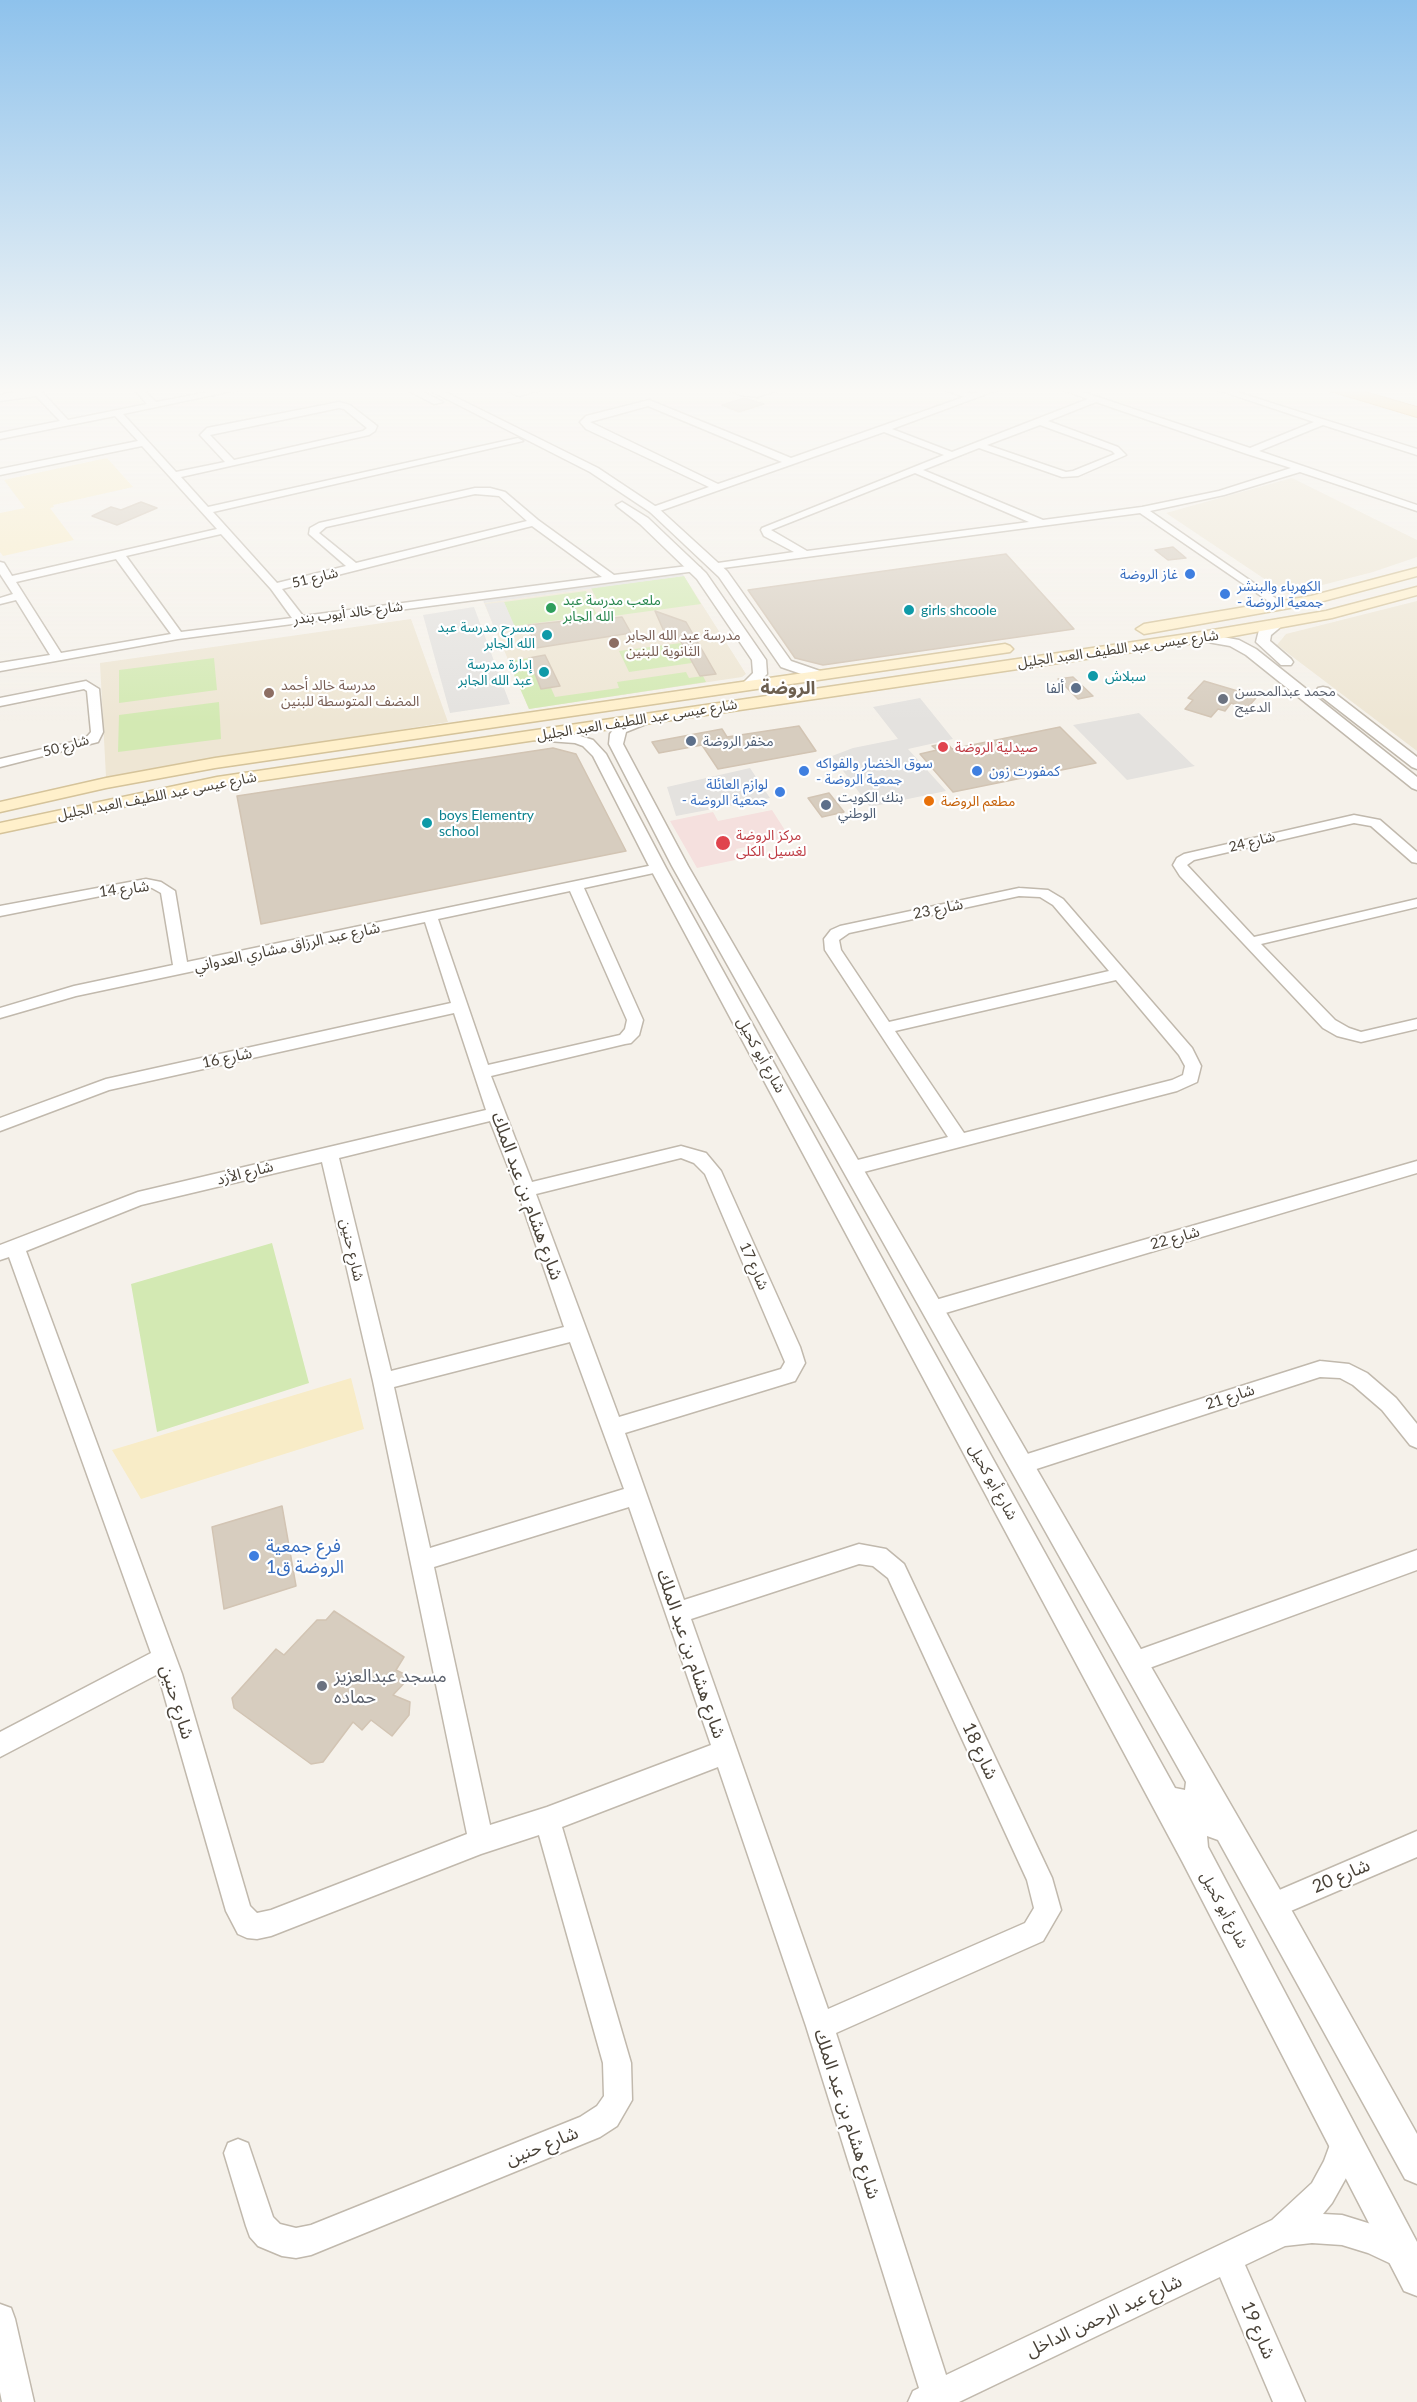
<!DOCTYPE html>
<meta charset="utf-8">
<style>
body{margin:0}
canvas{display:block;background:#f5f1ea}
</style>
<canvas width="1417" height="2402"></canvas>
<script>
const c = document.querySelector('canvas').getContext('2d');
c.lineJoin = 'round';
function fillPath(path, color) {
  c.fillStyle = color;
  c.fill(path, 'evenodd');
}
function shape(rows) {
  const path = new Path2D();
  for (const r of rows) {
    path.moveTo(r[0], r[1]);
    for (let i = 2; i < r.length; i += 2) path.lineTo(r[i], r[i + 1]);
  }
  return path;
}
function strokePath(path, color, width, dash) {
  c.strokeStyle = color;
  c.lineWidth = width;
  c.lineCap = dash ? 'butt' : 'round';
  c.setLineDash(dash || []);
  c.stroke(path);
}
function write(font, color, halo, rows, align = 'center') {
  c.font = font + ' Lato,"Noto Sans Arabic",sans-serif';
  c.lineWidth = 4.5;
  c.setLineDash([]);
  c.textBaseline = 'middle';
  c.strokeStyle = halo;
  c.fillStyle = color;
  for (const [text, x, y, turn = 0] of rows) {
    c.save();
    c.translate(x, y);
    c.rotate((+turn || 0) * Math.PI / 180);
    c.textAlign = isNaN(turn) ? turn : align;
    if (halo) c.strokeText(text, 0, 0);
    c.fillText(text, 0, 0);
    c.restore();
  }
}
fillPath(shape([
 [1292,478,1417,540,1417,557,1373,572,1287,594,1166,513],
 [684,576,746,674,742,677,529,709,484,603],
 [1417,601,1417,751,1277,645,1286,634],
 [411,619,448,722,106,777,100,663]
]), '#eee6d4');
fillPath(shape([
 [772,810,790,838,736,849,740,859,697,868,670,821,713,812,718,821]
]), '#f5e0de');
fillPath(shape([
 [684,576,701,604,606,617,591,588],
 [586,591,597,615,514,626,504,602],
 [681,643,692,663,629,672,619,651],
 [214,658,217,690,119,703,119,670],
 [530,658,542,689,551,688,555,697,619,688,617,682,686,672,689,678,703,676,706,682,529,709,508,661],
 [219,702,221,739,118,752,119,715],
 [272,1243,309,1383,157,1432,131,1284]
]), '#d3e9b3');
fillPath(shape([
 [107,458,133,487,53,505,54,507,50,508,74,540,3,556,0,552,0,513,25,508,4,480],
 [351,1378,364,1429,141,1499,112,1450]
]), '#f8ecc7');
fillPath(shape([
 [681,572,684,576,484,603,483,599],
 [504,602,515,627,495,630,485,604],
 [474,607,510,704,450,713,423,615],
 [920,698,953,739,908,749,946,791,870,807,832,756,853,748,898,739,873,707],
 [1139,713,1192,764,1195,766,1127,780,1073,725],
 [750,768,770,798,676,816,667,787]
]), '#e4e2df');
const building = shape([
 [744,398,764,404,739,412,722,405,744,398],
 [141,502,157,508,117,525,92,516,111,507,121,510,141,502],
 [1173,547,1186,558,1168,560,1155,550,1173,547],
 [1006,554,1074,629,823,665,795,658,748,590,1006,554],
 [655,611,686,622,716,674,700,676,677,635,666,636,655,611],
 [603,617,604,619,622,617,631,633,536,648,528,625,603,617],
 [545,655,560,686,541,689,529,658,545,655],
 [1073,677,1093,696,1078,699,1058,679,1073,677],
 [1204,681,1241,692,1239,693,1256,698,1247,708,1231,703,1225,711,1218,709,1211,717,1185,709,1193,700,1188,698,1204,681],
 [799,726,816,751,718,769,702,745,659,753,652,742,722,729,727,737,799,726],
 [1060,727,1096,763,953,792,920,754,937,750,932,746,947,743,952,749,1060,727],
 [553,748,576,754,626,851,261,924,237,796,553,748],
 [829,793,844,812,822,817,808,798,829,793],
 [282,1506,296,1586,224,1609,212,1527,282,1506],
 [334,1611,404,1657,396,1670,410,1677,393,1695,410,1702,409,1715,392,1736,371,1720,362,1730,353,1722,323,1762,311,1764,234,1708,232,1698,276,1649,284,1655,317,1620,326,1620,334,1611]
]);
fillPath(building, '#d7cdbf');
strokePath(building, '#d2c4b3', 1.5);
const minor = shape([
 [132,387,141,387,156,402,235,387,251,387,123,414,176,472,225,462,200,435,207,428,339,402,350,405,377,426,375,431,369,435,181,477,208,507,518,438,523,441,213,512,277,583,346,566,309,534,310,528,319,523,475,488,490,488,505,492,538,520,614,575,696,565,701,568,696,571,178,639,0,671,0,663,50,655,16,600,0,604,0,598,13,594,0,574,0,562,4,563,12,576,217,529,142,446,0,475,0,469,138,441,115,416,0,439,0,433,60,421,36,396,0,401,0,395,27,390,41,391,68,420,147,404,132,387],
 [339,408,344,409,367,428,363,431,234,460,210,435,339,408],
 [475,494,499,496,527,521,356,563,319,533,326,527,475,494],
 [532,526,602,577,303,616,282,589,532,526],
 [221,534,271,589,292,618,181,632,126,556,221,534],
 [116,559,171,634,61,653,16,582,116,559],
 [498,387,509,387,520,390,535,387,549,387,519,396,498,387],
 [723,387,757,391,775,387,788,387,757,397,740,395,723,387],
 [938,387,950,387,972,394,994,387,1005,387,892,429,952,452,1088,399,1056,387,1068,387,1250,448,1314,422,1209,387,1221,387,1417,449,1417,455,1323,425,1259,451,1417,505,1417,511,1300,472,1224,495,1150,511,1284,604,1284,608,1280,609,1140,513,715,569,711,568,711,564,794,552,764,536,761,530,762,528,944,455,884,432,654,513,650,512,650,508,709,487,586,429,580,422,586,416,649,400,791,458,964,397,938,387],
 [1096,402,1247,454,1291,468,1219,491,1142,507,1043,520,923,470,979,448,1062,477,1078,476,1126,455,1118,447,1048,421,1096,402],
 [648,406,782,462,718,484,590,422,648,406],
 [1040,425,1112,451,1115,454,1073,471,1066,472,987,445,1040,425],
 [915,473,1029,522,807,551,771,530,915,473],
 [86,681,99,689,103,732,98,742,0,767,0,759,85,739,91,732,87,691,84,689,0,706,0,698,86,681],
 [1354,815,1380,820,1417,852,1417,863,1412,862,1371,826,1354,823,1194,860,1187,865,1254,937,1417,899,1417,907,1261,944,1335,1020,1349,1028,1361,1032,1417,1019,1417,1029,1361,1042,1337,1036,1323,1028,1180,876,1173,865,1177,858,1184,854,1354,815],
 [658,864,665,868,663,871,584,888,643,1020,639,1035,631,1043,625,1044,491,1076,532,1182,681,1146,706,1153,721,1171,800,1347,805,1363,795,1381,625,1433,684,1600,859,1544,886,1549,904,1564,1052,1878,1061,1910,1043,1941,836,2033,946,2375,1272,2220,1312,2183,1324,2161,1335,2131,1345,2127,1355,2131,1359,2141,1346,2178,1332,2203,1323,2214,1342,2215,1384,2228,1411,2242,1415,2253,1411,2264,1400,2268,1368,2253,1342,2245,1312,2243,1285,2246,1245,2265,1305,2402,1273,2402,1220,2277,959,2402,908,2402,913,2391,919,2388,806,2026,718,1767,562,1827,631,2063,632,2100,617,2126,600,2137,311,2255,296,2258,282,2256,258,2246,250,2237,246,2226,224,2153,228,2143,238,2139,248,2143,273,2217,280,2224,296,2228,311,2225,580,2117,597,2106,604,2096,603,2063,539,1835,481,1854,271,1936,257,1939,247,1938,238,1934,226,1911,158,1674,0,1757,0,1732,151,1653,9,1257,0,1260,0,1245,138,1192,486,1110,454,1013,109,1090,0,1131,0,1118,106,1079,451,1003,425,922,76,996,0,1018,0,1008,74,986,173,965,161,893,152,888,146,887,0,916,0,906,146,879,161,882,175,891,187,962,658,864],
 [570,891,627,1020,625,1029,620,1035,488,1065,438,919,570,891],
 [490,1121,517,1190,564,1327,391,1371,339,1158,490,1121],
 [681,1158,694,1163,705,1174,785,1362,781,1369,619,1417,536,1194,681,1158],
 [322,1162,373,1381,467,1834,271,1910,257,1913,250,1906,182,1674,26,1251,141,1205,322,1162],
 [570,1342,624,1489,430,1548,394,1387,570,1342],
 [629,1507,711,1745,547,1807,490,1825,434,1567,629,1507],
 [859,1564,873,1566,888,1578,1027,1880,1034,1908,1025,1923,828,2009,691,1619,859,1564],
 [1019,888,1048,890,1063,899,1192,1048,1201,1066,1197,1082,1177,1091,960,1147,852,1175,846,1173,843,1168,846,1163,948,1137,825,950,824,939,831,930,840,926,1019,888],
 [1019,896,1040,897,1053,905,1109,971,889,1022,841,950,839,940,849,933,1019,896],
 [1116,980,1179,1055,1185,1066,1183,1075,1172,1080,964,1133,895,1031,1116,980],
 [1417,1161,1417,1173,932,1317,925,1314,922,1309,925,1304,932,1301,1417,1161],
 [1320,1361,1349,1364,1367,1373,1396,1398,1417,1424,1417,1448,1410,1445,1382,1410,1353,1385,1340,1378,1320,1377,1021,1474,1014,1472,1010,1465,1014,1458,1021,1456,1320,1361],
 [1417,1550,1417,1570,1133,1674,1125,1671,1121,1663,1125,1655,1133,1652,1417,1550],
 [1417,1831,1417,1857,1272,1919,1263,1915,1259,1906,1263,1897,1417,1831],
 [0,2304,11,2308,15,2319,34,2402,2,2402,0,2392,0,2304]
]);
const tertiary = shape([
 [401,387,414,387,443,402,434,404,401,387],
 [423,387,435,387,598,468,658,508,727,571,791,661,823,672,825,675,823,678,813,678,781,667,719,577,650,512,590,472,423,387],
 [622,502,648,518,706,573,766,660,767,674,752,689,742,689,740,686,753,673,752,660,697,579,640,524,618,507,616,505,622,502],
 [1276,621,1283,625,1271,635,1270,641,1291,659,1293,662,1291,665,1281,665,1256,642,1259,630,1276,621],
 [1201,633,1239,640,1256,649,1417,777,1417,790,1412,788,1246,655,1230,646,1196,640,1194,637,1201,633],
 [1323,687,1328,688,1417,757,1417,769,1412,767,1318,694,1316,691,1318,688,1323,687],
 [646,715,651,716,653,719,651,722,626,732,623,744,688,866,1283,1895,1417,2134,1417,2184,1405,2179,1218,1840,1207,1836,1208,1847,1417,2242,1417,2296,1404,2291,1182,1861,650,868,593,756,583,746,575,743,534,740,527,736,534,732,577,735,593,740,606,754,666,868,1175,1788,1185,1790,1186,1782,672,866,609,744,610,734,616,726,646,715]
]);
const secondary = shape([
 [1417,568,1417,576,1312,604,1144,634,1136,629,1144,624,1311,596,1417,568],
 [1417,587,1417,595,1332,618,1201,642,217,787,0,833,0,823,217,777,1201,632,1326,611,1417,587],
 [1005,644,1010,646,1013,649,1010,652,215,768,106,788,0,812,0,802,106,778,215,758,1005,644]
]);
const motorway = shape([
 [1324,387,1347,387,1417,407,1417,417,1327,390,1324,387]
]);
strokePath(minor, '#c1b9ad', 3);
strokePath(tertiary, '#c1b9ad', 3);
strokePath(secondary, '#d5c39a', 3);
strokePath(motorway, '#df9b3b', 2);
fillPath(minor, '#fff');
fillPath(tertiary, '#fff');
fillPath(secondary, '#fff0cb');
fillPath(motorway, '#fec76c');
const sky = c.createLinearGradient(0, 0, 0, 723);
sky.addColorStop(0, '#8ec2ec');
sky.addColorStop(0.54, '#faf9f6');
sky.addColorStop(1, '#faf9f600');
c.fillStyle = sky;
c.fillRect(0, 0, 1417, 723);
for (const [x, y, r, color] of [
 [1190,574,6,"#3f7fe0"],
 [1225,594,6,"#3f7fe0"],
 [551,608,6,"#2e9e5b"],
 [909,610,6,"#0f9aa8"],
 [547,635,6,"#0f9aa8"],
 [614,643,6,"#8d6e63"],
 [544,672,6,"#0f9aa8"],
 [1093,676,6,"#0f9aa8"],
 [1076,688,6,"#5c6f8a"],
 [269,693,6,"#8d6e63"],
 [1223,699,6,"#6b7280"],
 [691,741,6,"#5c6f8a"],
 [943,747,6,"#e0444e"],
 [804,771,6,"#3f7fe0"],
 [977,771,6,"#3f7fe0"],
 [780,792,6,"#3f7fe0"],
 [929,801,6,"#e8710a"],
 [826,805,6,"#5c6f8a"],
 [427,823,6,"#0f9aa8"],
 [723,843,8,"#e0444e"],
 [254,1556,6,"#3f7fe0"],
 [322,1686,6,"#6b7280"]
]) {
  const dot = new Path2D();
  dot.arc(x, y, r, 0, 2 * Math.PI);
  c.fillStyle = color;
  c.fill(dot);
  strokePath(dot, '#fff', 2);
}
write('14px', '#366cbe', '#fff', [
 ["غاز الروضة",1178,574,"right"],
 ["الكهرباء والبنشر",1237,586],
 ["- جمعية الروضة",1237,602],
 ["سوق الخضار والفواكه",816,763],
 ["- جمعية الروضة",816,779],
 ["كمفورت زون",989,771],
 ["لوازم العائلة",768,784,"right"],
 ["- جمعية الروضة",768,800,"right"]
], 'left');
write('14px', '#494238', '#fff', [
 ["شارع 51",315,578,-14],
 ["شارع خالد أيوب بندر",348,613,-7],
 ["شارع عيسى عبد اللطيف العبد الجليل",1118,649,-8],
 ["شارع عيسى عبد اللطيف العبد الجليل",637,720,-9],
 ["شارع 50",66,746,-16],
 ["شارع عيسى عبد اللطيف العبد الجليل",157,796,-11],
 ["شارع 24",1252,842,-14]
]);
write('14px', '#27864d', '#fff', [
 ["ملعب مدرسة عبد",563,600],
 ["الله الجابر",563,616]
], 'left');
write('14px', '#0d838f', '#fff', [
 ["girls shcoole",921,610],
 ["مسرح مدرسة عبد",535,627,"right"],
 ["الله الجابر",535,643,"right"],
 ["إدارة مدرسة",532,664,"right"],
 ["عبد الله الجابر",532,680,"right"],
 ["سبلاش",1105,676],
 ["boys Elementry",439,815],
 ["school",439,831]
], 'left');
write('14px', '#785e54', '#fff', [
 ["مدرسة عبد الله الجابر",626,635],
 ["الثانوية للبنين",626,651],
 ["مدرسة خالد أحمد",281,685],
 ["المضف المتوسطة للبنين",281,701]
], 'left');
write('14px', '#4e5e75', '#fff', [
 ["ألفا",1064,688,"right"],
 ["مخفر الروضة",703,741],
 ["بنك الكويت",838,797],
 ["الوطني",838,813]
], 'left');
write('14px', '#5b616d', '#fff', [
 ["محمد عبدالمحسن",1235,691],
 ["الدعيج",1235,707]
], 'left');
write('14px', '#be3a42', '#fff', [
 ["صيدلية الروضة",955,747],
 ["مركز الروضة",736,835],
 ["لغسيل الكلى",736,851]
], 'left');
write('14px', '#c56008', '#fff', [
 ["مطعم الروضة",941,801]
], 'left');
write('15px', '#494238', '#fff', [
 ["شارع 14",124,889,-7],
 ["شارع 23",938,909,-12],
 ["شارع عبد الرزاق مشاري العدواني",287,947,-12],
 ["شارع أبو كحيل",761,1055,61],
 ["شارع 16",227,1058,-12],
 ["شارع الأزد",245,1173,-14],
 ["شارع 22",1175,1238,-16],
 ["شارع حنين",352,1250,77],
 ["شارع 17",754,1266,66],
 ["شارع 21",1230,1397,-18],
 ["شارع أبو كحيل",993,1482,61],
 ["شارع أبو كحيل",1224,1910,62]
]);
write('bold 18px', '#6c5f4f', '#fff', [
 ["الروضة",788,688]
]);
write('18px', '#494238', '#fff', [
 ["شارع هشام بن عبد الملك",527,1196,70],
 ["شارع هشام بن عبد الملك",691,1654,71],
 ["شارع حنين",177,1702,73],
 ["شارع 18",980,1751,65],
 ["شارع 20",1341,1876,-23],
 ["شارع هشام بن عبد الملك",847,2114,72],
 ["شارع حنين",542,2146,-22],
 ["شارع عبد الرحمن الداخل",1104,2316,-25],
 ["شارع 19",1258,2330,67]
]);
write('18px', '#366cbe', '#fff', [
 ["فرع جمعية",266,1546],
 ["الروضة ق1",266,1567]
], 'left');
write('18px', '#5b616d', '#fff', [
 ["مسجد عبدالعزيز",334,1676],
 ["حماده",334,1697]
], 'left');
</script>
